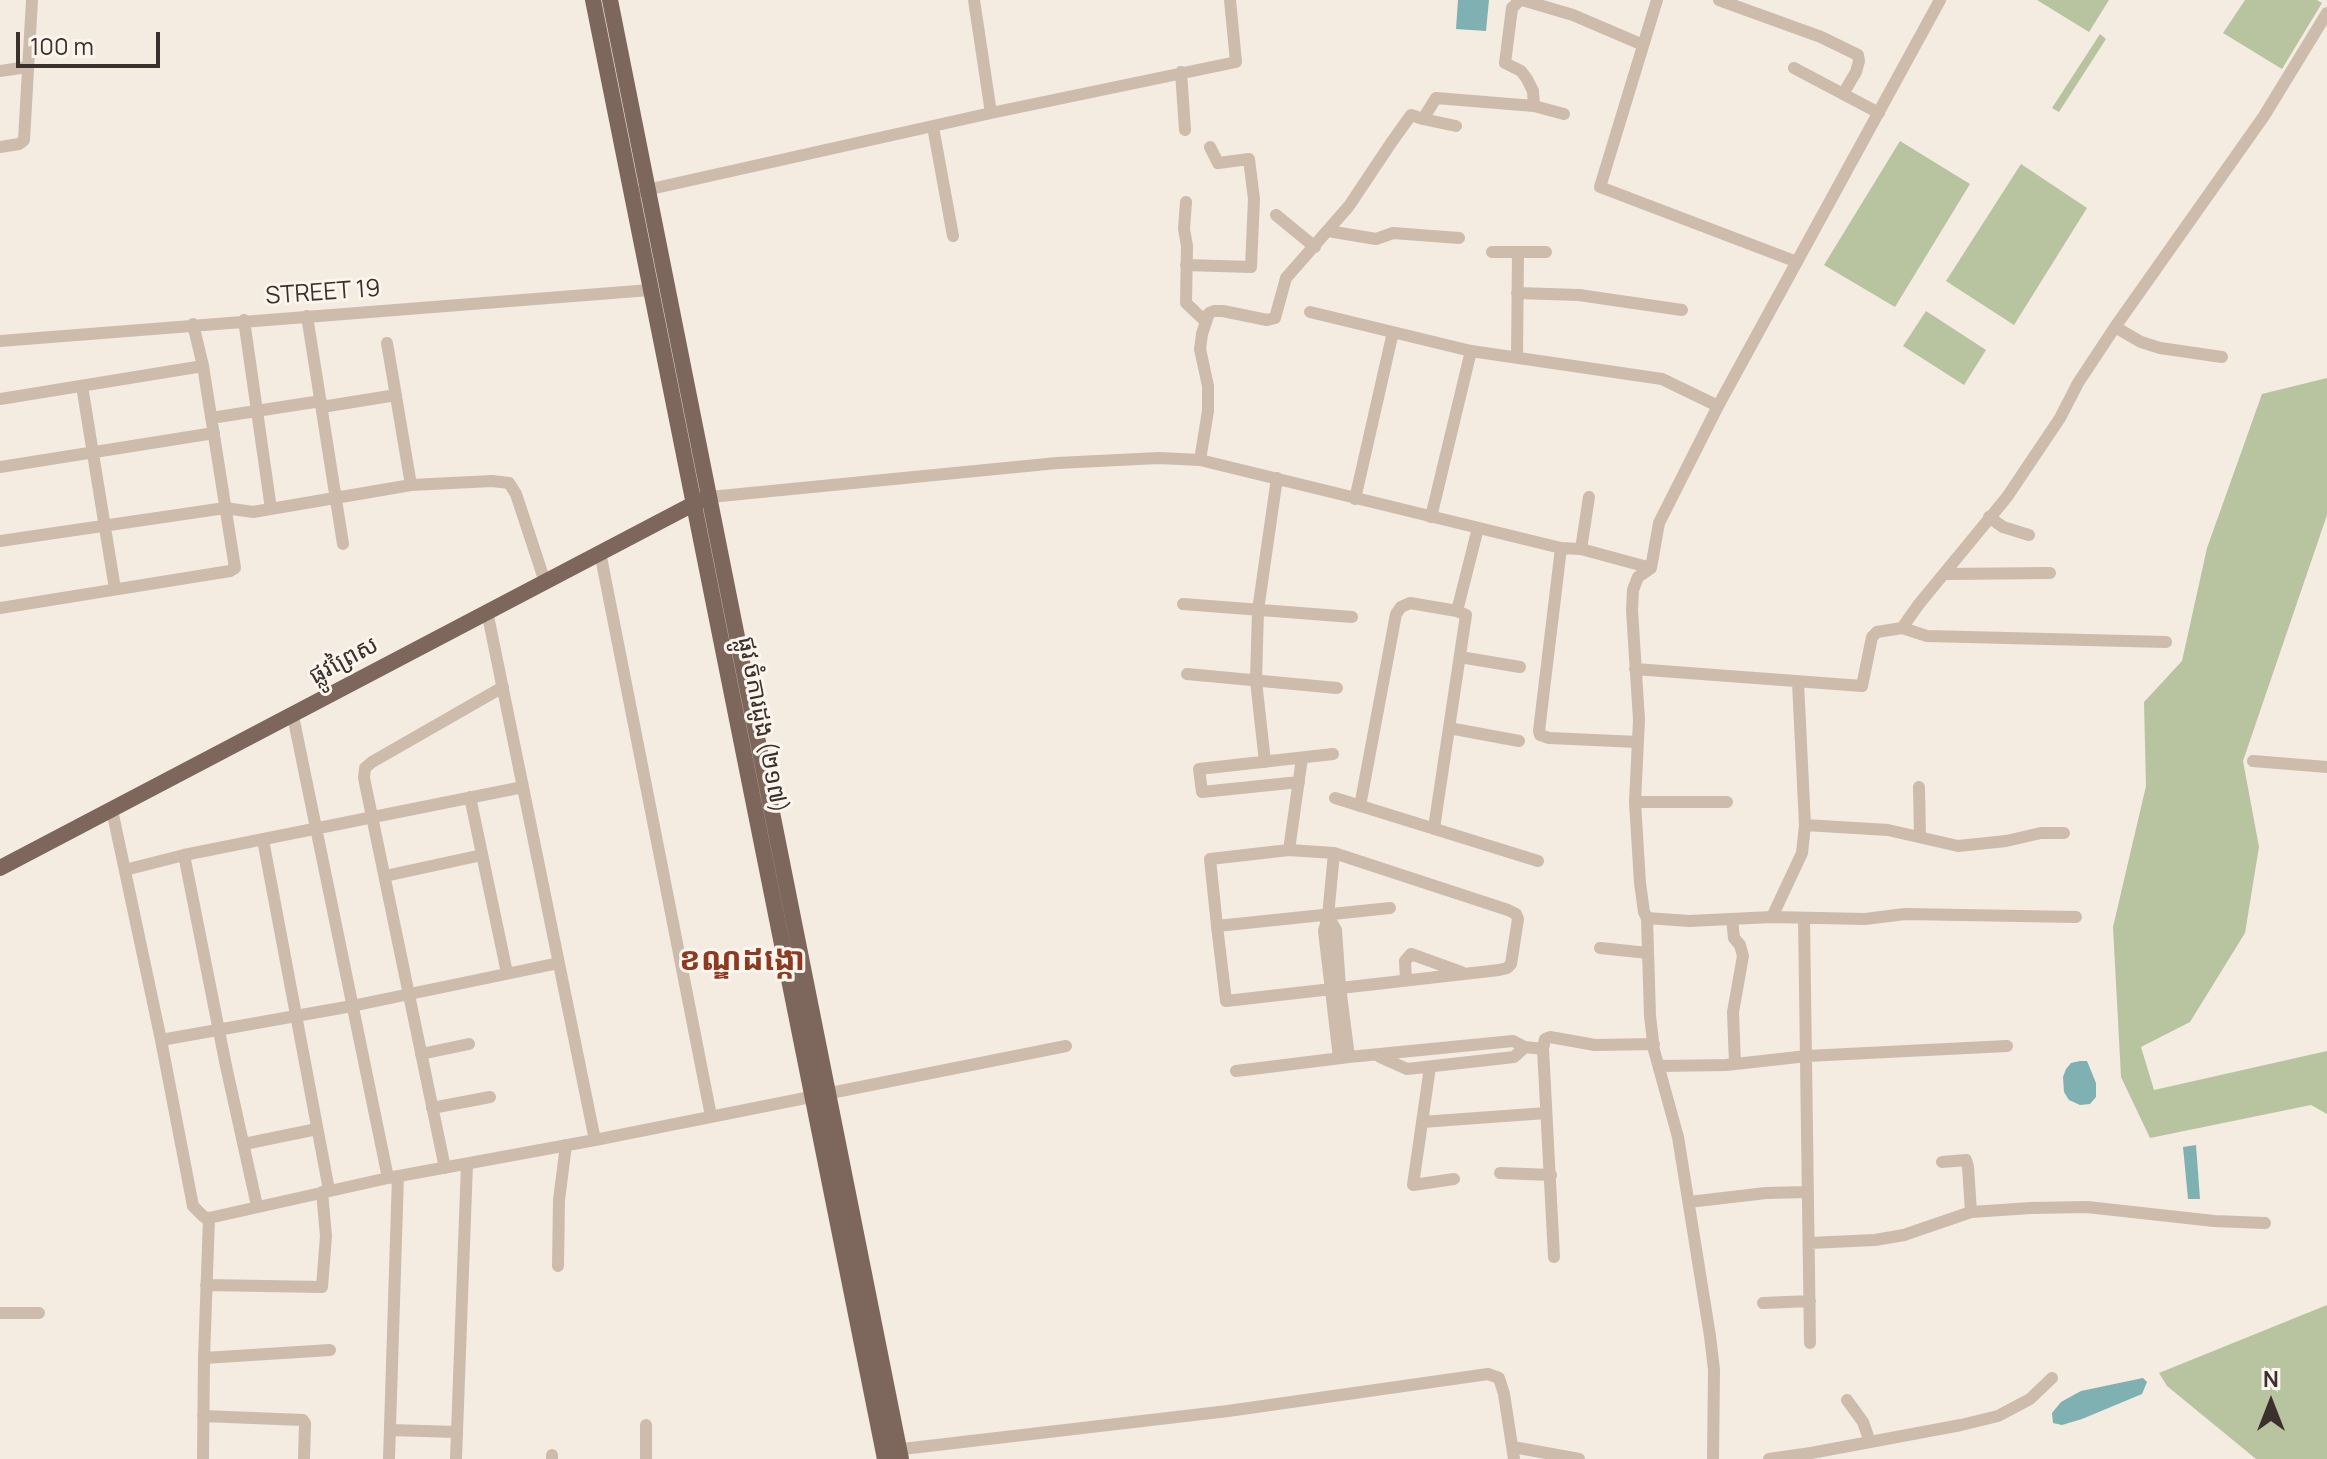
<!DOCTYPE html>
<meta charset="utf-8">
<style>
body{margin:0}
#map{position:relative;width:2327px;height:1459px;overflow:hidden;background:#f4ebe1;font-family:Manrope,sans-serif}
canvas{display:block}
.north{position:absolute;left:2231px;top:1363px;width:80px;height:80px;-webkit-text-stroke:6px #fbf5ee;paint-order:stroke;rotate:0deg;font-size:22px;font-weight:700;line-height:32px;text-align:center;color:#3b302b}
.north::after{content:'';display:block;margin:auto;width:28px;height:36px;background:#3b302b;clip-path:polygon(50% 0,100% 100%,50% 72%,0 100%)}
.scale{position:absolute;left:16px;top:32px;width:144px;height:36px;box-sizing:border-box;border:4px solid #3b302b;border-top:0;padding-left:10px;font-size:24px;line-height:28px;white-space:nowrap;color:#3b302b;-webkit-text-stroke:6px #fbf5ee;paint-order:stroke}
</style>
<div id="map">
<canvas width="2327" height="1459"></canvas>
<div class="north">N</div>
<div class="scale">100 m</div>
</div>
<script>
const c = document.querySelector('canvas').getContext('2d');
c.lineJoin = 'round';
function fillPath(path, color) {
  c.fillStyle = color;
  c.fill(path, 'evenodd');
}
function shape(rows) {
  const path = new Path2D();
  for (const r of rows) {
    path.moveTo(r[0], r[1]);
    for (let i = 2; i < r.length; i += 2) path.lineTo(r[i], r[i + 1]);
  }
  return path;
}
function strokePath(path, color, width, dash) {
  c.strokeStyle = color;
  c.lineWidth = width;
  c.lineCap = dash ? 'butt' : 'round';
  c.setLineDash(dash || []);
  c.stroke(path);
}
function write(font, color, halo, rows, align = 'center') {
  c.font = font + ' Manrope,"Noto Sans Khmer",sans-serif';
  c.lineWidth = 6;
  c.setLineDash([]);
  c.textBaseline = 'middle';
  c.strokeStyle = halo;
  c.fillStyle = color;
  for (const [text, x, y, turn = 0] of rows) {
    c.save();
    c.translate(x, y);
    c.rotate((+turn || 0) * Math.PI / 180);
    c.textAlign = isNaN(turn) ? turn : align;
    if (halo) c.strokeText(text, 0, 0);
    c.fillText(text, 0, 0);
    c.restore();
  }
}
fillPath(shape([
 [2037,0,2109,0,2089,32],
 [2245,0,2317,0,2322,3,2282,69,2223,33],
 [2100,34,2106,39,2059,112,2052,108],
 [1900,141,1970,184,1895,307,1824,265],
 [2021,164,2087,208,2014,325,1946,281],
 [1926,311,1986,350,1964,385,1903,346],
 [2327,378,2327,515,2243,761,2259,847,2245,933,2190,1022,2141,1047,2154,1090,2327,1051,2327,1114,2311,1105,2150,1138,2121,1077,2113,927,2146,786,2144,702,2182,661,2207,548,2262,394],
 [2327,1305,2327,1459,2256,1459,2167,1386,2159,1373]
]), '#b8c4a0');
fillPath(shape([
 [1458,0,1489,0,1486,31,1456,29],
 [2080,1061,2087,1061,2096,1083,2096,1097,2090,1104,2080,1105,2069,1100,2064,1092,2063,1077,2066,1069,2071,1063],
 [2196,1145,2200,1199,2188,1199,2183,1147],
 [2143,1378,2147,1382,2142,1394,2082,1419,2062,1425,2053,1423,2052,1413,2061,1402,2081,1391]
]), '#7fb0b2');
strokePath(shape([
 [974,0,991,113],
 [1520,0,1512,8,1505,63,1521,71,1527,79,1533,91,1534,106],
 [1522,0,1573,15,1643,45],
 [1657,0,1600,187,1797,262],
 [1719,0,1821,37,1858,55,1859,61,1856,72,1843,94],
 [1794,68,1879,113],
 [0,71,27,67],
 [1181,72,1185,130],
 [1423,119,1456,126],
 [933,127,953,236],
 [0,147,19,144,24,140,32,0],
 [642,191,991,113,1236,62,1230,0],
 [1186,202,1184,229,1187,246,1186,303,1205,321],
 [1276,215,1315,247],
 [1328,231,1376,239,1393,233,1459,238],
 [1492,252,1546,252],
 [1186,265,1251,267,1254,199,1249,159,1218,163,1210,147],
 [1517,293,1579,295,1682,310],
 [1310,312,1471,351,1662,379,1718,406],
 [307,316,343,544],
 [244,320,271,509],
 [2115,327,2141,342,2160,348,2222,357],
 [0,341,650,290],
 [387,343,411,485],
 [1517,358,1518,252],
 [82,386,115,589],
 [0,399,203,366],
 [322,407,396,395],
 [211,418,321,401],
 [1200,460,1208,411,1208,386,1200,349,1202,334,1209,313,1214,311,1223,311,1267,320,1275,318,1286,278,1349,206,1391,143,1411,115,1423,119,1436,98,1534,106,1564,114],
 [0,467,214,433],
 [710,497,1057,463,1159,458,1200,460,1561,548,1581,549,1651,568],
 [1355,499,1393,332],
 [1431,517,1471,351],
 [1989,517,2003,527,2029,535],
 [0,541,225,508,253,512,411,485,492,481,509,483,516,494,545,582],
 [1561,548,1539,731,1540,735,1549,738,1638,742],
 [1581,549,1589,497],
 [600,552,711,1116],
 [1945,574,2050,573],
 [1183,604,1352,617],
 [0,608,230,571,235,568,203,366,193,324],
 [487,611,595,1140],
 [1902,628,1927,636,2166,642],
 [1460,657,1520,667],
 [1635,669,1862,686,1872,637,1877,632,1902,628,1919,604,2007,497,2060,418,2078,383,2115,327,2264,116,2327,13],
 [1187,674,1337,688],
 [293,716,388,1178],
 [1449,728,1519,741],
 [2253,761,2327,767],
 [1265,762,1256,681,1258,610,1277,478],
 [1299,782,1202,792,1199,769,1333,754],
 [1919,787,1920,837],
 [470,797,507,973],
 [1335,798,1538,861],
 [1635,802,1727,802],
 [1360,806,1396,614,1401,607,1410,603,1457,611],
 [112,810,161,1040,193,1206,204,1217,209,1218,388,1178,595,1140,1066,1046],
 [1805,825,1888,830,1958,846,2006,841,2041,833,2064,833],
 [1434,828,1466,615,1457,611,1478,528],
 [263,840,329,1190],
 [1289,850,1302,758],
 [1334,853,1328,916,1324,931,1339,1058],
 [184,855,226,1066,257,1206],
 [125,870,184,855,523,787],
 [385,876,482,855],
 [1328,916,1336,930,1340,987,1349,1057],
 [1772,917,1802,853,1805,825,1798,683],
 [1647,918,1689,921,1772,917,1865,919,1905,914,2076,917],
 [1804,918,1810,1343],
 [1732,919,1734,938,1740,945,1743,956,1733,1012,1735,1064],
 [1217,926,1226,1001,1499,970,1507,968,1511,964,1518,919,1516,914,1508,910,1334,853,1289,850,1210,859,1217,926,1390,908],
 [1600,948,1648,953],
 [1406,980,1405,961,1411,954,1461,972],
 [161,1040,352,1006,559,963],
 [421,1054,469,1044],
 [1380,1057,1407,1069,1514,1057,1525,1047],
 [1659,1066,1726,1065,1807,1056,2007,1046],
 [1430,1067,1413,1185,1454,1179],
 [1236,1071,1349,1057,1513,1041,1525,1047,1543,1049],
 [432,1108,490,1097],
 [1422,1122,1546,1113],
 [244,1144,317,1129],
 [1942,1162,1966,1160,1968,1167,1971,1212],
 [445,1168,364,778,365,768,372,762,503,687],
 [1500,1173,1551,1175],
 [1689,1202,1766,1193,1808,1192],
 [1809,1243,1875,1240,1904,1235,1971,1212,2031,1208,2087,1207,2214,1221,2265,1223],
 [1554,1257,1543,1049,1545,1039,1550,1037,1595,1045,1654,1044],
 [558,1266,559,1200,566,1145],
 [206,1285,322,1287,326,1236,322,1192],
 [1763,1303,1810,1301],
 [0,1313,39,1313],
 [204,1358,330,1350],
 [1847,1400,1863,1422,1870,1442],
 [203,1416,303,1420,305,1423,304,1459],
 [390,1430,457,1432],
 [1513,1447,1579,1459],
 [894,1450,1228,1411,1488,1374,1499,1378,1504,1394,1514,1459],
 [203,1459,204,1358,209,1218],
 [389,1459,398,1176],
 [456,1459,467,1164],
 [552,1459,552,1455],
 [646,1459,646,1425],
 [1713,1459,1714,1370,1710,1336,1678,1137,1654,1050,1650,1016,1647,918,1644,912,1640,883,1635,802,1639,720,1632,610,1633,590,1638,577,1651,568,1659,523,1718,406,1940,0],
 [1769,1459,1811,1453,1961,1425,1998,1416,2030,1399,2052,1378]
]), '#cdbbac', 12);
strokePath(shape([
 [593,0,885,1459],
 [610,0,901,1459],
 [0,868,701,500]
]), '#7d675c', 16);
write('24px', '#3b302b', '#fbf5ee', [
 ["STREET 19",323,293,-4],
 ["ផ្លូវព្រៃស",344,661,-28],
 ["ផ្លូវ ចំការដូង (២១៧)",762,725,79]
]);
write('bold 32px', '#8c3b22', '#fbf5ee', [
 ["ខណ្ឌដង្កោ",742,961]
]);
</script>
